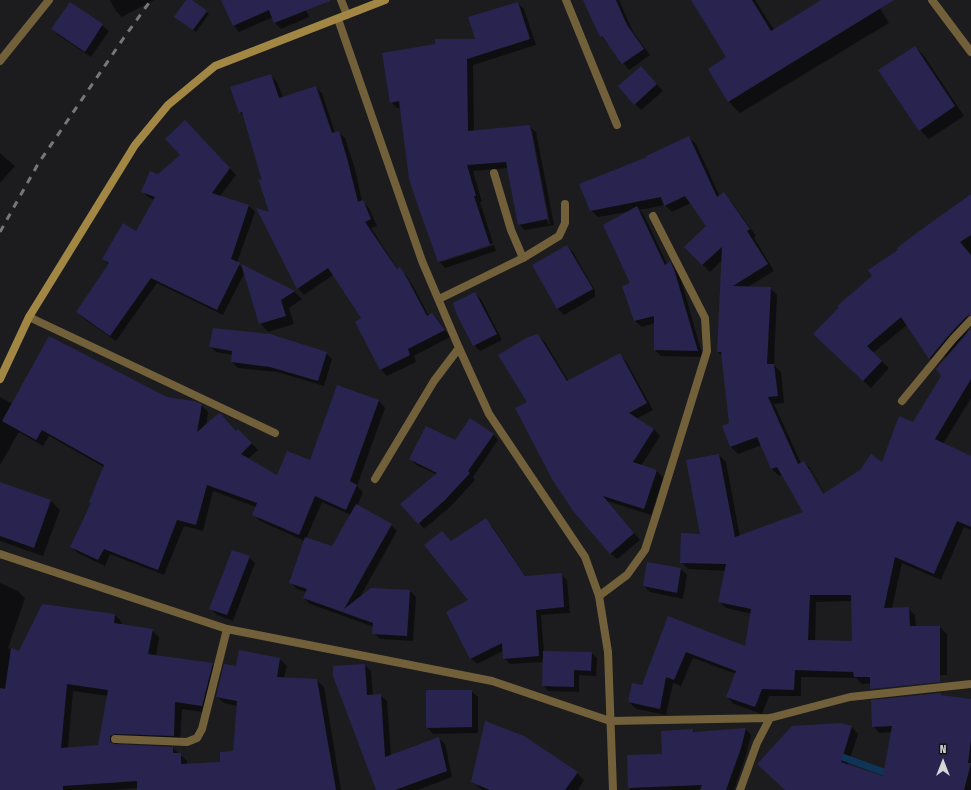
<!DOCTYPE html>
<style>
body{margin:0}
#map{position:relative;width:971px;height:790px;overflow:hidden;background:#1c1c1e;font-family:"Fira Sans Condensed",sans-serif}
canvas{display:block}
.north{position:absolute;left:923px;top:742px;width:40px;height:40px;-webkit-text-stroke:3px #131315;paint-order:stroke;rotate:0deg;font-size:11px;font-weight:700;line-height:16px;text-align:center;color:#d6d6d7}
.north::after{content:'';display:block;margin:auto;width:14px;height:18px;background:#d6d6d7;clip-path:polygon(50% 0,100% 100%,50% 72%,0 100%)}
</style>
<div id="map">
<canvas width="971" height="790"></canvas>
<div class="north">N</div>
</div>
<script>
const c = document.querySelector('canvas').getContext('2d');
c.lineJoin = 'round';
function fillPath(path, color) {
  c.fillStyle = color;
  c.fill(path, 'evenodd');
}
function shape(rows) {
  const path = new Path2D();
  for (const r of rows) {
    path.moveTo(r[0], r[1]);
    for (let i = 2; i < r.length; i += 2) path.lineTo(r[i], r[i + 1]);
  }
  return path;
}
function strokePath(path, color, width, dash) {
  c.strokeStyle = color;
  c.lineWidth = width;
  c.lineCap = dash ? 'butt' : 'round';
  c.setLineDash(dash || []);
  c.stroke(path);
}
fillPath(shape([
 [110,0,154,0,122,17,116,11],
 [187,0,190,0,209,14,196,32,178,19],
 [227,0,302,0,309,17,281,29,275,23,273,17,239,32,234,26],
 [584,0,619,0,633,32,650,55,629,70,601,36],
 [692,0,755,0,774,30,823,0,875,0,889,23,740,113,728,101,728,58],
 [518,3,524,9,536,45,473,65,474,131,529,126,536,132,554,225,525,230,519,224,508,168,473,171,482,202,480,202,493,243,441,260,441,262,494,245,496,251,445,268,439,261,400,108,397,108,391,102,477,40],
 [530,131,532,131,550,224,548,224],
 [102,25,109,31,91,57,58,35,52,29],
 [915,47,924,56,964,116,929,139,920,130],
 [647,73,663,91,641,110,635,104],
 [270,75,277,82,283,98,315,87,322,93,335,133,338,132,345,138,355,169,362,201,369,208,377,226,371,228,398,270,399,269,406,275,413,286,429,316,432,314,439,321,450,337,414,356,416,362,387,376,381,370,357,322,363,319,333,275,304,295,298,288,271,214,264,184,245,117,240,113,232,88],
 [185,122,236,175,220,196,249,206,255,212,237,263,244,268,294,291,302,299,289,308,294,324,268,332,260,323,245,272,223,315,157,283,116,341,83,318,77,312,109,265,103,259,137,232,154,200,148,197,142,191,182,155],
 [689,137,696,144,720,197,724,194,731,201,756,236,754,238,774,271,748,287,770,288,777,295,774,365,781,372,784,403,774,404,801,463,804,462,811,469,825,494,882,463,914,423,942,376,947,357,945,356,937,365,930,358,907,325,873,353,889,368,871,388,821,341,874,276,900,250,971,195,971,326,967,331,968,333,971,329,971,398,943,444,971,457,971,530,964,527,941,580,902,563,892,608,908,608,915,615,916,627,940,627,947,634,947,675,881,676,881,683,862,684,856,678,801,677,801,696,769,696,762,714,734,704,727,697,736,674,693,658,681,686,673,683,666,715,636,709,629,702,642,686,669,618,746,647,752,614,726,608,719,601,726,571,688,569,681,562,701,535,719,455,726,462,740,537,805,512,783,474,779,476,772,469,762,445,738,454,731,447,730,424,723,357,718,352,722,260,710,272,685,247,707,226,691,203,672,212,665,205,639,210,643,213,667,264,670,262,676,268,680,276,703,357,661,356,655,350,655,323,642,327,635,321,623,287,632,284,627,212,598,217,591,210,648,157],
 [807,469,810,469,827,498,825,499],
 [852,601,853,642,815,642,816,602],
 [0,153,15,166,0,183],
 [567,246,573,252,595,291,595,297,564,315,558,309,533,265],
 [475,293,481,299,502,340,480,351,474,345],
 [538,335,545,342,569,382,620,355,626,361,653,410,636,419,654,429,660,436,641,466,657,471,663,478,651,515,607,501,640,540,617,559,610,553,529,402],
 [210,346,326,353,332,359,324,386,277,372,238,368,232,362,233,355,216,352],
 [337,386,379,401,385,408,357,486,363,492,357,506,391,525,397,531,360,597,410,591,416,597,413,641,380,639,374,633,374,627,310,604,304,598,306,592,297,589,291,583,305,541,260,521,253,514,256,507,213,491,203,531,184,526,164,575,110,554,105,566,78,553,71,547,92,503,104,467,49,436,43,446,19,432,0,465,0,397,13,404,167,398,201,405,208,412,206,427,227,421,237,432,238,430,258,450,248,459,278,476,310,461],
 [322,502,351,515,332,548,306,539],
 [493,434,498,440,473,477,475,480,451,506,424,529,419,523,436,474,416,465,411,459,455,441],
 [0,483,50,500,60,510,43,556,0,541],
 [486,520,492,526,526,577,561,574,567,580,570,613,541,615,544,652,592,653,597,658,596,676,579,675,579,692,548,691,543,685,544,662,510,664,504,658,503,651,477,664,471,658,470,601,451,542],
 [249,557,255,563,233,621,217,615,211,609],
 [681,569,687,575,683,599,650,592,644,586],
 [0,583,18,591,25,598,8,648,20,653,115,615,122,622,121,625,152,630,159,637,156,656,212,664,219,671,209,713,182,709,180,742,119,741,117,745,173,748,187,761,187,765,221,763,234,752,238,706,224,703,217,697,237,667,240,651,280,659,287,666,284,678,317,680,324,687,341,790,138,790,138,788,112,790,0,790],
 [73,691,108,696,99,746,68,748],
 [365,665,371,671,373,696,380,695,387,701,391,756,439,738,445,744,452,777,418,790,377,790,334,676],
 [471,691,478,697,478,733,433,734,427,727],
 [940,694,943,696,971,700,971,790,786,790,852,727,858,734,848,765,884,778,892,732,879,733,873,726],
 [746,729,751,735,746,755,734,790,631,790,629,788,663,755,693,730,695,732],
 [577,773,584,780,578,790,482,790,472,781]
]), '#0007');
strokePath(shape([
 [834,754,892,775]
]), '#0e3557', 7);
fillPath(shape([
 [186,0,192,0,207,11,193,30,174,17],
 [221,0,330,0,330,1,274,23,269,10,233,26],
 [583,0,616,0,627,25,644,49,622,64,602,36,600,37],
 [691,0,752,0,771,31,821,0,894,0,728,102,708,69,726,57],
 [70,2,103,24,85,52,51,29],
 [518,2,530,39,467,59,468,131,530,125,548,219,518,225,506,162,467,165,476,196,474,196,490,245,438,262,418,206,409,179,399,101,390,103,382,53,435,44,435,39,475,39,468,17],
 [915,46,955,106,919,131,878,70],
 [641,66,657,84,634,105,618,86],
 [271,74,279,98,316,86,332,133,339,131,348,162,358,202,363,200,371,219,365,222,397,269,400,267,407,278,427,316,432,313,445,330,408,349,410,355,380,370,355,322,361,318,328,268,297,289,256,208,269,212,258,178,262,181,242,112,239,113,230,87],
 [185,120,230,168,212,193,249,205,231,259,240,263,217,310,151,278,110,336,76,312,109,263,102,259,123,223,136,231,155,197,141,192,150,171,158,174,180,155,165,139],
 [689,136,717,197,724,192,750,229,747,231,768,264,733,286,771,287,767,364,774,364,778,396,768,397,798,464,804,461,823,494,860,470,871,454,882,462,899,416,913,422,941,376,936,369,971,328,971,379,935,439,971,456,971,527,957,521,934,574,895,557,884,608,909,607,910,626,940,626,940,682,870,689,870,677,854,677,853,672,795,670,794,690,762,689,755,707,726,697,736,671,686,652,674,680,666,677,660,709,628,702,632,683,642,685,668,616,745,646,751,609,718,602,726,564,680,563,681,533,700,534,686,460,719,454,735,537,803,512,777,467,771,469,757,437,730,447,722,426,729,423,721,352,717,352,722,247,702,265,684,247,706,226,685,196,664,206,661,197,590,211,579,184,647,157,646,156],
 [810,595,851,595,852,641,808,640],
 [971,194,971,235,960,242,971,255,971,315,967,316,949,335,929,359,901,317,867,346,882,361,863,381,813,334,839,307,837,306,872,276,868,270,898,250,897,248,918,232],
 [637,206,665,265,670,261,674,269,698,351,654,350,654,316,634,321,622,286,630,283,603,225],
 [567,245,593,289,557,309,532,265],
 [241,264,295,291,281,300,286,316,259,324],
 [475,292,497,334,473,346,457,315,453,303],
 [213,328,270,334,327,352,318,381,270,367,231,362,232,351,209,347],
 [538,334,567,381,620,353,647,403,629,413,654,429,633,462,657,470,644,509,603,496,634,533,610,554,574,512,552,479,515,408,527,402,498,355,528,337],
 [49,336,167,397,194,401,202,404,197,432,219,413,221,414,236,431,238,429,252,443,241,454,277,475,287,451,310,460,337,385,379,400,350,481,357,485,346,510,315,496,299,535,252,515,257,503,207,485,196,525,177,520,158,570,104,549,98,560,70,547,91,503,89,502,104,465,42,430,36,440,2,421],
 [470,418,494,434,468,471,470,473,445,500,418,524,400,504,437,473,409,459,426,426,455,440],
 [0,482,51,500,34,548,0,536],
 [356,504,392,524,344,609,371,588,410,590,407,636,372,634,373,623,303,598,307,589,289,583,305,537,332,546],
 [486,518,525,576,562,573,564,607,536,610,539,656,503,659,502,643,470,659,446,612,468,600,424,545,442,531,451,541],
 [232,550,250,556,227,615,209,609],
 [647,562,681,568,677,593,643,586],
 [42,604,115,614,114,623,153,629,148,654,213,663,202,706,175,702,174,736,115,734,110,736,110,742,115,744,173,747,173,753,181,753,181,764,220,762,220,752,233,751,237,701,216,697,224,664,236,666,239,650,280,658,277,677,317,679,336,790,137,790,137,781,63,786,63,790,0,790,0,688,5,689,11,648,19,651],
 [67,684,108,690,98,745,61,748],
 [543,651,592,652,591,671,574,670,574,687,542,686],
 [365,664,367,695,381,694,385,757,439,737,447,771,395,790,376,790,333,676,333,666],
 [426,690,472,690,472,727,426,728],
 [941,693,941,695,971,699,971,740,968,763,971,763,964,790,785,790,757,764,792,726,840,723,852,726,841,762,883,776,892,726,872,727,871,700],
 [485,721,524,736,578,772,565,790,490,790,471,782],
 [746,728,741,748,726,790,700,790,702,785,628,788,627,755,662,754,661,731,693,729,693,732]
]), '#28244f');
strokePath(shape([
 [0,61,49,0],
 [494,173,511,230,523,258],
 [29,317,275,433]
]), '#716039', 8);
strokePath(shape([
 [341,0,347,15],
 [566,0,617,125],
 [932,0,971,52],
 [338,19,422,261,459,348,489,414,585,557,599,596,608,652,613,790],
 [439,299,523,258,559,236,565,223,565,204],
 [902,401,953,339,971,320],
 [375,479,434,381,459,348],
 [0,554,227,629,492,681,610,721,770,718,850,697,971,684],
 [599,596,627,575,645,550,660,503,707,351,705,318,653,216],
 [115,739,187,742,197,738,202,729,227,629],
 [740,790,757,743,770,718]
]), '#716039', 8);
strokePath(shape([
 [0,379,29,317,135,145,168,105,215,66,385,0]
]), '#a28744', 8);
strokePath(shape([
 [0,232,38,164,123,39,151,0]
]), '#777778', 3, [7, 7]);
</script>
